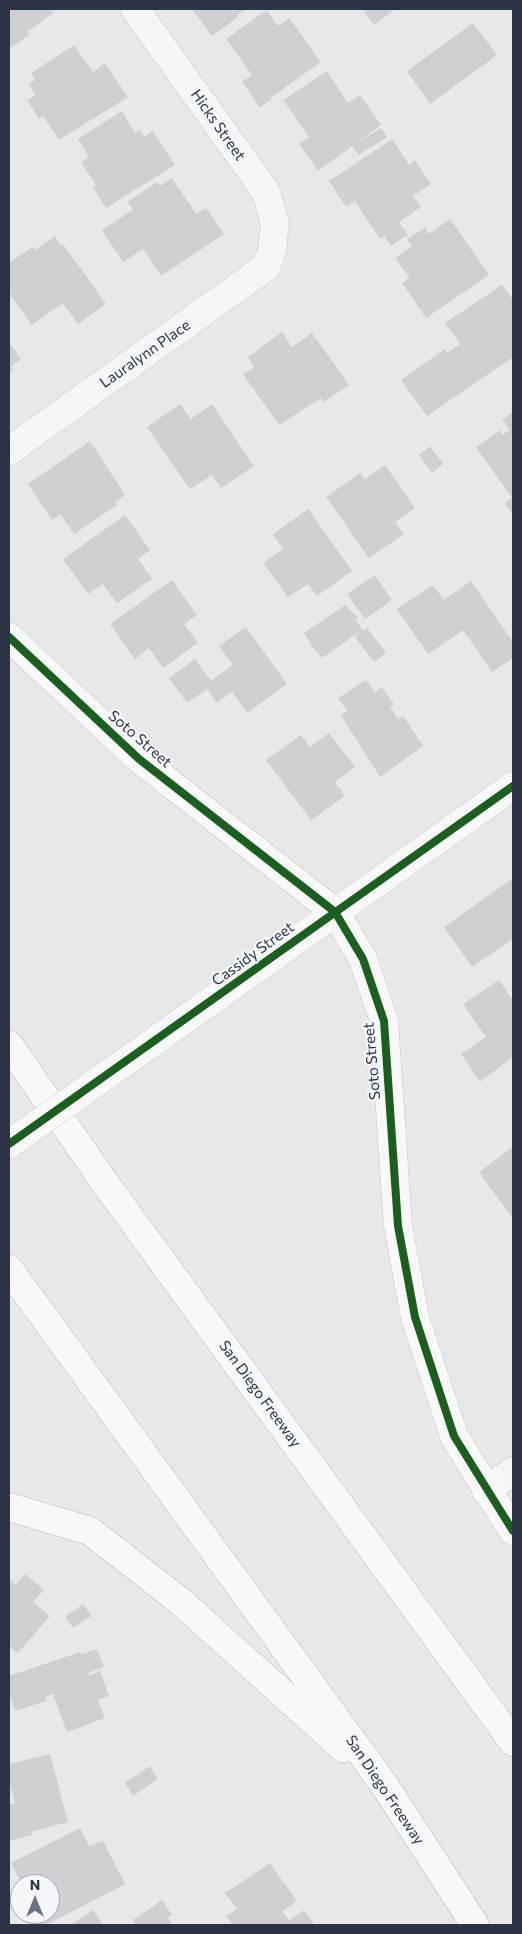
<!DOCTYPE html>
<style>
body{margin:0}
#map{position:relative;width:522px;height:1934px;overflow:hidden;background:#e6e8ea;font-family:Commissioner,sans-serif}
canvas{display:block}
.frame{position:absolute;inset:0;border:10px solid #2b3445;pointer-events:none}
.north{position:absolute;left:10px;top:1874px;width:50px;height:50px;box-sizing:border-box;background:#f4f6f9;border:1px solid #a4a8b1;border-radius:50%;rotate:0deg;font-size:14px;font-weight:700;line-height:20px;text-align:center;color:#2b3445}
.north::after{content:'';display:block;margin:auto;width:18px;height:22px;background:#6c737f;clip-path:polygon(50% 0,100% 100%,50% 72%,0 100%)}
</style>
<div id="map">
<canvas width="522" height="1934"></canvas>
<div class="frame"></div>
<div class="north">N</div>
</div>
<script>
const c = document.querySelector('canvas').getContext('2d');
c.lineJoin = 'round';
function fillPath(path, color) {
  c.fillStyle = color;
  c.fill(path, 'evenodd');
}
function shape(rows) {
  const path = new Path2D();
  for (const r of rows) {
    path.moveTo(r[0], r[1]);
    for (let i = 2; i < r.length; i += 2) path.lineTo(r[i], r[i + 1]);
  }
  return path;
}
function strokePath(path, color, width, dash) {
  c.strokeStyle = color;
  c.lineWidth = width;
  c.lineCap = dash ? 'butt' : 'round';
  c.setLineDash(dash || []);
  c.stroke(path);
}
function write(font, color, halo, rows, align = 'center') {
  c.font = font + ' Commissioner,sans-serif';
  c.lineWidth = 4.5;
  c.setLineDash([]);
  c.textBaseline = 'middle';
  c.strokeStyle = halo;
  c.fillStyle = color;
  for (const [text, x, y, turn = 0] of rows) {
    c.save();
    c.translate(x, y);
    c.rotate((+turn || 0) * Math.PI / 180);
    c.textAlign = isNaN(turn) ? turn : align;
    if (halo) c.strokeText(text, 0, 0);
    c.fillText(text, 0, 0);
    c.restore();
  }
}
fillPath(shape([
 [9,9,50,9,53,13,27,32,29,35,9,49],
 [192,9,246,9,237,15,238,17,212,36],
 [362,9,396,9,374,25],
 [267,10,278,26,289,18,321,62,270,98,272,99,260,107,242,82,252,75,226,39],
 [473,23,497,55,430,104,407,71],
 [74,45,93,72,105,63,128,97,59,140,43,116,39,119,27,100,35,95,29,84,35,80,31,73],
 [327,71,348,103,360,95,381,125,318,171,299,144,309,137,283,100],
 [122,111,135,133,140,130,144,137,153,131,175,165,106,208,93,187,96,185,81,162,89,157,78,139],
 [381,128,387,137,359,155,352,146],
 [392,139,409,165,415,160,431,184,413,196,421,207,399,222,408,235,391,246,384,236,380,239,355,201,346,207,329,181],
 [172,178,196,214,206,208,224,234,161,276,143,249,123,262,102,230,133,210,127,202,157,182,160,186],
 [450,219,489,275,426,318,402,283,410,278,395,258,412,246,407,239,425,228,429,234],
 [55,236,61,245,63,244,106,304,78,324,63,303,32,325,9,293,9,263,33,247,35,250],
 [502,285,513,300,513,357,427,416,401,380,445,349,447,353,460,344,445,323],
 [282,332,292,347,312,333,349,385,324,402,321,398,279,425,243,374,254,367,248,357],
 [9,342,21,359,10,367,13,370,9,373],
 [180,404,191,419,212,404,254,466,221,488,212,475,190,489,147,427],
 [513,412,513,515,505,503,512,498,476,447,500,430,502,435,510,430,502,420],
 [90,441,125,495,115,502,117,505,74,534,60,514,52,520,28,484],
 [430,446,443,464,432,473,419,455],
 [385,465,415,508,395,522,404,534,369,558,326,497,360,473,365,479],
 [308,509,352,571,317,596,308,584,288,597,263,563,283,549,273,534],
 [125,515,150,550,138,559,152,579,117,603,103,584,88,594,63,559],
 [375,575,392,600,365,619,347,594],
 [172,580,197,615,184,624,198,643,163,668,149,648,135,659,110,624],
 [471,581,513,642,513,658,492,672,463,630,428,654,397,609,433,585,444,600],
 [345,605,359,618,355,620,363,630,367,628,386,653,374,662,355,637,359,632,322,658,310,644,311,643,304,633],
 [246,627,287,684,247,713,232,692,217,703,207,689,187,703,169,678,195,659,211,681,233,665,219,646],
 [366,680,375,692,382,687,394,704,390,707,398,719,403,716,423,746,380,777,341,715,347,711,338,698],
 [329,733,355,767,335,782,345,796,311,820,266,760,301,735,310,747],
 [513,878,513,939,472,967,444,927],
 [499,980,513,1001,513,1057,480,1082,461,1054,486,1037,463,1004],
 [513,1147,513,1219,479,1172],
 [25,1574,44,1590,33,1602,50,1616,18,1653,9,1645,9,1579,15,1585],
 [83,1604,91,1616,73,1628,65,1617],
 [97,1649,104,1667,88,1673,89,1676,100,1671,109,1696,98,1700,105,1718,67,1732,53,1694,45,1697,46,1701,15,1711,9,1693,9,1676,80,1652,81,1654],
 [50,1754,68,1822,31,1832,32,1835,9,1841,9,1805,15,1803,9,1781,9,1764],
 [150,1766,158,1779,133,1796,125,1783],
 [80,1828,89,1846,103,1841,125,1884,46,1925,31,1925,25,1914,50,1914,50,1884,22,1884,11,1863],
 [270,1863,297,1901,282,1911,289,1921,304,1910,315,1925,233,1925,226,1916,237,1909,225,1893],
 [20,1888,20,1903,14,1891],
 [162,1900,172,1915,168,1918,173,1925,136,1925,133,1920],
 [93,1910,103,1925,71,1925]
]), '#ced0d3');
const street = shape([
 [9,451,266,267,272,251,275,224,266,192,135,9],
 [486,1491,513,1471]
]);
const secondary = shape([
 [9,637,139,759,335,912,363,959,384,1021,398,1226,415,1317,454,1436,513,1531],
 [159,1038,513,786]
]);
const highway = shape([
 [9,1045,105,1183,513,1742],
 [9,1269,385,1786,475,1925],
 [9,1507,90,1531,180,1601,343,1748]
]);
strokePath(street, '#c4c6c8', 29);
strokePath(secondary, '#c4c6c8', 29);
strokePath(highway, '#b8bbbf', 29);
strokePath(street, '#f5f6f7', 28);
strokePath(secondary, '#f8f8f8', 28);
strokePath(highway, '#f8f8f8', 28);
const secondaryBridge = shape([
 [9,1144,159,1038]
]);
strokePath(secondaryBridge, '#c4c6c8', 29, []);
strokePath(secondaryBridge, '#f8f8f8', 28);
strokePath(shape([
 [9,637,139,759,335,912,363,959,384,1021,398,1226,415,1317,454,1436,513,1531],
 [9,1144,513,786]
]), '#1b5e20', 8);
write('15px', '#2b3445', '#f4f6f9', [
 ["Hicks Street",218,125,55],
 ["Lauralynn Place",145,354,-35],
 ["Soto Street",140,739,41],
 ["Cassidy Street",253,954,-36],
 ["Soto Street",372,1061,-95],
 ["San Diego Freeway",260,1394,54],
 ["San Diego Freeway",385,1790,56]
]);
</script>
